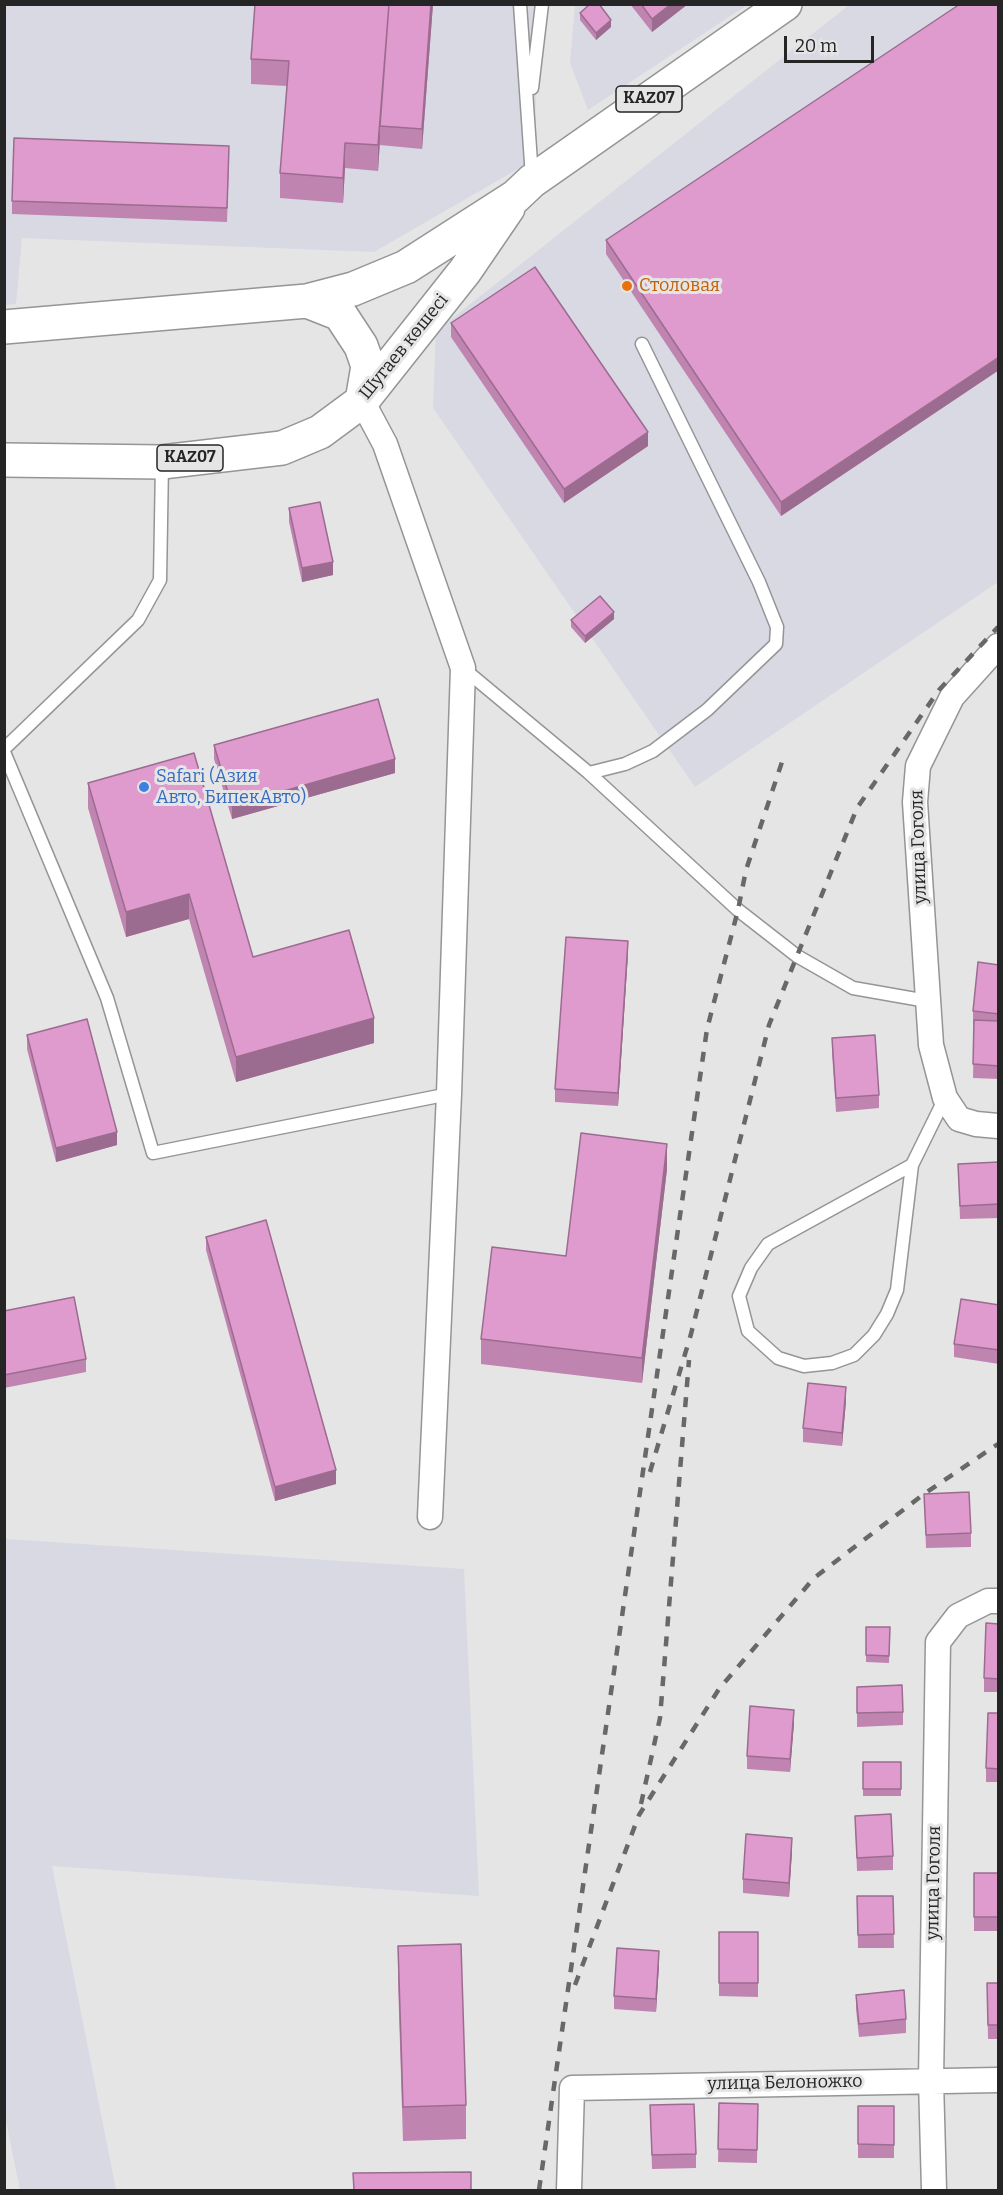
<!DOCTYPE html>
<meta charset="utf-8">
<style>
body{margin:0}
#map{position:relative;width:1003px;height:2195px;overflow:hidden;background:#e5e5e6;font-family:Bitter,serif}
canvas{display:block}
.frame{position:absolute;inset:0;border:6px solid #252525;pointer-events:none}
.scale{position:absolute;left:784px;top:36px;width:90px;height:27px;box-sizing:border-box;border:3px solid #252525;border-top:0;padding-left:8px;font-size:18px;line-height:21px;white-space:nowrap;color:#252525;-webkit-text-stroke:4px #e5e5e6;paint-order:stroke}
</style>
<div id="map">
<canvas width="1003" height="2195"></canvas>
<div class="frame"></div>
<div class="scale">20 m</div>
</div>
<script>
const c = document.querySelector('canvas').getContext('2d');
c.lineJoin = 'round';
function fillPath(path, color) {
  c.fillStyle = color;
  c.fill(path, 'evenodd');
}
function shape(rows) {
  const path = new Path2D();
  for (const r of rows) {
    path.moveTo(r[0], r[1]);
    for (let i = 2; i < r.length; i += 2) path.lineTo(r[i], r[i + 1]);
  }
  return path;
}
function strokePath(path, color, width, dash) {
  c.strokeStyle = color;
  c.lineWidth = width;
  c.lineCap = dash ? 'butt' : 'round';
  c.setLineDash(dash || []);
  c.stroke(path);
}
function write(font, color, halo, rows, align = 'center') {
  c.font = font + ' Bitter,serif';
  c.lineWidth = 6;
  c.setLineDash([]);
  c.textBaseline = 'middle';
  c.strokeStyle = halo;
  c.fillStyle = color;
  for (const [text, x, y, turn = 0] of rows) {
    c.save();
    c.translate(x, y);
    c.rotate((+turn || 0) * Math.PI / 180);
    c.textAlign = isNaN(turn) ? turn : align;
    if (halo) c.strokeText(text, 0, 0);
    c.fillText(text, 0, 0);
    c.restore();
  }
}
fillPath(shape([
 [5,5,537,5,535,159,374,252,22,238,16,304,5,305],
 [575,5,747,5,588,110,570,63],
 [849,5,998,5,998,582,695,787,433,408,436,331],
 [5,1539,464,1569,479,1896,52,1866,116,2190,20,2190,5,2116]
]), '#d8d9e2');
const lane = shape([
 [520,4,532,177],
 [532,88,542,4],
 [464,669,589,773,738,910,797,956,853,988,927,1001],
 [4,749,138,620,160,580,162,463],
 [4,752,107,998,153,1153,449,1094],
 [589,773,625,764,653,751,707,710,776,644,777,627,759,582,642,344],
 [912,1165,768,1244,751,1268,739,1296,748,1331,778,1358,804,1366,832,1363,854,1355,874,1335,887,1314,897,1290,912,1165,945,1098]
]);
const street = shape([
 [362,401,385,444,463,668,449,1094,430,1517],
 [998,646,952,697,918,766,915,802,931,1045,945,1098,959,1119,976,1124,998,1126],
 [569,2190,572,2088,998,2080],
 [934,2190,931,2080,938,1642,958,1616,988,1601,998,1601]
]);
const highway = shape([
 [307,301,340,314,361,346,368,366,362,401],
 [4,327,307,301,353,289,406,267,515,197,532,181,785,4],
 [4,460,162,462,282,448,320,432,362,401,465,271,508,208]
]);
strokePath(lane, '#949596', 15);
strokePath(street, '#949596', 27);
strokePath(highway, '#949596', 36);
strokePath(lane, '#fff', 12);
strokePath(street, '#fff', 24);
strokePath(highway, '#fff', 33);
strokePath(shape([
 [650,1472,691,1334,769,1025,857,808,939,690,998,627],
 [641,1804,660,1718,689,1360],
 [575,1985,639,1815,719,1689,814,1578,924,1494,998,1444],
 [539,2190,707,1029,738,910,746,870,784,756]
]), '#686868', 4.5, [10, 10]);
fillPath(shape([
 [433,4,422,149,380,145,380,140,378,171,345,168,343,203,280,198,280,173,287,86,251,84,251,59],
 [630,4,688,4,652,32],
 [999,4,999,370,781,516,606,254,606,240],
 [580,13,611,27,596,40,580,20],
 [229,159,227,222,12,214,12,201],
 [451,323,648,446,564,503,451,337],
 [289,508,333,575,302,582,289,522],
 [614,619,585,643,571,627,571,620],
 [214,745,395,773,232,819,214,759],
 [88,783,253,957,374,1043,236,1082,189,919,126,937,88,808],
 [628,954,618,1106,555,1102,555,1089],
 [999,965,999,1079,973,1078,974,1025,973,1025,973,1011],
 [27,1035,117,1145,56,1162,27,1049],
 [832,1038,879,1095,879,1108,836,1112,832,1052],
 [999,1162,999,1218,960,1219,958,1164],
 [667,1169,642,1383,481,1364,481,1339,566,1256],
 [206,1237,336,1484,275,1501,206,1250],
 [999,1305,999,1364,954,1357,954,1344],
 [4,1311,86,1359,86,1372,4,1388],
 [846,1401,842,1446,803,1442,803,1428],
 [924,1494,971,1533,971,1547,926,1548],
 [999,1624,999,1692,984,1692,984,1678],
 [866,1627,890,1627,889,1663,866,1662],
 [857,1687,903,1712,903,1725,857,1727],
 [999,1713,999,1782,986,1782,986,1768],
 [794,1723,790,1772,747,1769,747,1756],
 [863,1762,901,1762,901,1796,863,1796],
 [855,1816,893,1856,893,1870,857,1871],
 [792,1851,789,1897,743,1893,743,1879],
 [974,1873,999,1873,999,1931,974,1931],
 [857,1896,893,1896,894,1948,858,1948],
 [719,1932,758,1932,758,1997,719,1996],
 [398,1946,466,2105,466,2139,403,2141,398,1980],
 [659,1965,656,2012,614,2009,614,1996],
 [987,1983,999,1983,999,2039,988,2039],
 [856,1995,906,2019,906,2033,859,2037,856,2009],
 [719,2103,758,2104,757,2163,718,2162],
 [650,2105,696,2154,696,2168,652,2169],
 [858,2106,894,2106,894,2158,858,2158]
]), '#c084b1');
fillPath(shape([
 [389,4,380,126,380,140,378,171,378,145],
 [431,4,433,4,422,149,422,129],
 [671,4,688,4,652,32,652,19],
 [611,20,611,27,596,40,596,33],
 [345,143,345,168,343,203,343,178],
 [999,357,999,370,781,516,781,502],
 [648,432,648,446,564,503,564,489],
 [333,562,333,575,302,582,302,568],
 [614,612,614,619,585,643,585,636],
 [395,759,395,773,232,819,232,806],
 [189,894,189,919,126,937,126,912],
 [628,941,628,954,618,1106,618,1093],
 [374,1018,374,1043,236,1082,236,1057],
 [117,1132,117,1145,56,1162,56,1148],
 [667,1144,667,1169,642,1383,642,1358],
 [846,1387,846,1401,842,1446,842,1433],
 [336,1470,336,1484,275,1501,275,1487],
 [794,1710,794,1723,790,1772,790,1759],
 [792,1838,792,1851,789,1897,789,1883],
 [659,1951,659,1965,656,2012,656,1999]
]), '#9c6c90');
const building = shape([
 [255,4,389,4,378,145,345,143,343,178,280,173,289,61,251,59,255,4],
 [389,4,431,4,422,129,380,126,389,4],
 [590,4,599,4,611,20,596,33,580,13,590,4],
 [641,4,671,4,652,19,641,4],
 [960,4,999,4,999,357,781,502,606,240,960,4],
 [14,138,229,146,227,208,12,201,14,138],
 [535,267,648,432,564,489,451,323,535,267],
 [320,502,333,562,302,568,289,508,320,502],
 [600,596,614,612,585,636,571,620,600,596],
 [378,699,395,759,232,806,214,745,378,699],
 [194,753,253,957,349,930,374,1018,236,1057,189,894,126,912,88,783,194,753],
 [566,937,628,941,618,1093,555,1089,566,937],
 [978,962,999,965,999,1014,973,1011,978,962],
 [87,1019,117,1132,56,1148,27,1035,87,1019],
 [974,1020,999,1021,999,1066,973,1064,974,1020],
 [875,1035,879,1095,836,1098,832,1038,875,1035],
 [581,1133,667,1144,642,1358,481,1339,492,1247,566,1256,581,1133],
 [999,1162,999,1204,960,1206,958,1164,999,1162],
 [266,1220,336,1470,275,1487,206,1237,266,1220],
 [74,1297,86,1359,4,1375,4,1311,74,1297],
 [961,1299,999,1305,999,1350,954,1344,961,1299],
 [808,1383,846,1387,842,1433,803,1428,808,1383],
 [969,1492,971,1533,926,1535,924,1494,969,1492],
 [986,1623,999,1624,999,1679,984,1678,986,1623],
 [866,1627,890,1627,889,1656,866,1655,866,1627],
 [902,1685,903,1712,857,1713,857,1687,902,1685],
 [750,1706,794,1710,790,1759,747,1756,750,1706],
 [988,1713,999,1713,999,1769,986,1768,988,1713],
 [863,1762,901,1762,901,1789,863,1789,863,1762],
 [891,1814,893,1856,857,1858,855,1816,891,1814],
 [746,1834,792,1838,789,1883,743,1879,746,1834],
 [974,1873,999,1873,999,1917,974,1917,974,1873],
 [857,1896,893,1896,894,1934,858,1935,857,1896],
 [719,1932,758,1932,758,1983,719,1983,719,1932],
 [461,1944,466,2105,403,2107,398,1946,461,1944],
 [617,1948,659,1951,656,1999,614,1996,617,1948],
 [987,1983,999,1983,999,2025,988,2025,987,1983],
 [904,1990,906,2019,859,2024,856,1995,904,1990],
 [719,2103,758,2104,757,2150,718,2149,719,2103],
 [694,2104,696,2154,652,2155,650,2105,694,2104],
 [858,2106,894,2106,894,2145,858,2144,858,2106],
 [471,2172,471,2190,354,2190,353,2173,471,2172]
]);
fillPath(building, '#df9ace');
strokePath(building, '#9c6c90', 1.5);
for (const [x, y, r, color] of [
 [627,286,6,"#e8710a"],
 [144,787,6,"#3f7fe0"]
]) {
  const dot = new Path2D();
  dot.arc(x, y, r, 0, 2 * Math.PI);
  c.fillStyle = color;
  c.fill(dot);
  strokePath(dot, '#e5e5e6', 2);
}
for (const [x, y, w] of [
 [649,99,66],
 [190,458,66]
]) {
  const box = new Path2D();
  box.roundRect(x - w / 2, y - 13, w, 26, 4.5);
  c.fillStyle = '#e5e5e6';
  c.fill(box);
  strokePath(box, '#252525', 1.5);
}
write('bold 16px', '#252525', null, [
 ["KAZ07",649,99],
 ["KAZ07",190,458]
]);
write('18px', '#c56008', '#e5e5e6', [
 ["Столовая",639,286]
], 'left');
write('18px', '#252525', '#e5e5e6', [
 ["Шугаев көшесі",404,347,-51],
 ["улица Гоголя",919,847,-92],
 ["улица Гоголя",934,1883,-89],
 ["улица Белоножко",785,2083,-1]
]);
write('18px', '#366cbe', '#e5e5e6', [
 ["Safari (Азия",156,777],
 ["Авто, БипекАвто)",156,798]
], 'left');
</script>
